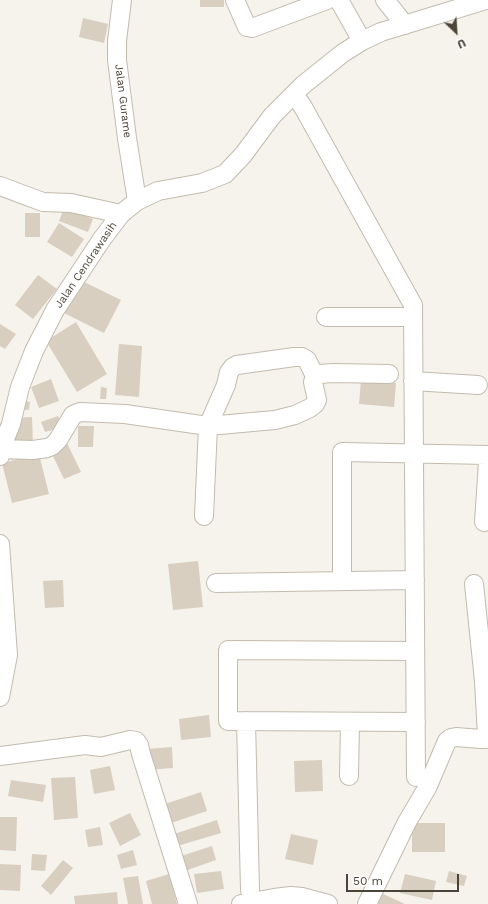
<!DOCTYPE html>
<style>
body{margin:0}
#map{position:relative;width:488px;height:904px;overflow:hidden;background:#f6f3ec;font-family:"Work Sans",sans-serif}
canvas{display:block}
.north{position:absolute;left:436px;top:12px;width:40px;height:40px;-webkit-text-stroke:3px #fff;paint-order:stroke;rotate:155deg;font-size:11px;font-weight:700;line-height:16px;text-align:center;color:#4b4439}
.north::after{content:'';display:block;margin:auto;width:14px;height:18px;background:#4b4439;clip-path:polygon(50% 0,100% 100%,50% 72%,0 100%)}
.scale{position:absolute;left:346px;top:874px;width:113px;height:18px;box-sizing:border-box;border:2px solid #4b4439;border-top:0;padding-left:5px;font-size:12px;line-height:14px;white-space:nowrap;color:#4b4439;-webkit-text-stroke:3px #fff;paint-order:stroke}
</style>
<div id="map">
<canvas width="488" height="904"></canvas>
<div class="north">U</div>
<div class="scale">50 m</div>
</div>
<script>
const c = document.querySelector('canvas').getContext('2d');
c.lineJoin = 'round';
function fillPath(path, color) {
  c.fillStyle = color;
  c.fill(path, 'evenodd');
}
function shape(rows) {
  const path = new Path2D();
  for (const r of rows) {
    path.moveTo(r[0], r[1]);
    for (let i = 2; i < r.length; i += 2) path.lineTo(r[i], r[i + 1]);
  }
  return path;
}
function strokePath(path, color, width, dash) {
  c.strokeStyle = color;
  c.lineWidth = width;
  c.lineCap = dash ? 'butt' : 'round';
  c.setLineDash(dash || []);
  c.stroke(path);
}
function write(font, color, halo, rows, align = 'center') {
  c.font = font + ' "Work Sans",sans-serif';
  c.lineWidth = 3;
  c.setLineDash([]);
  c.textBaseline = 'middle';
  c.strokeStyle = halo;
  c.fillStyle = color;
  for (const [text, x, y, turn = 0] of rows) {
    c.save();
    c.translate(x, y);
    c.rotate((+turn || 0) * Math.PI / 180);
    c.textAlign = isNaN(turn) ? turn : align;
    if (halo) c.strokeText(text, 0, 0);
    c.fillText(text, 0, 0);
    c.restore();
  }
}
fillPath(shape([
 [200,0,224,0,224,7,200,7],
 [83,18,108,24,104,43,79,37],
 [64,208,93,219,88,232,59,221],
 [25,213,40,213,40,237,25,237],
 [59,223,84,239,72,257,47,242],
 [38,275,57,289,33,319,15,305],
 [80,280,121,300,104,333,64,313],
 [76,322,107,374,77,392,46,341],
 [0,324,16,334,5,349,0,346],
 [119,344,142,346,139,397,115,395],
 [51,379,59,401,39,408,31,387],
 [361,380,396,383,394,407,359,404],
 [101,387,107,388,106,399,100,399],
 [21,400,30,402,29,410,19,409],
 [58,416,62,427,45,432,41,422],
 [32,417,33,445,13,446,12,418],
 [78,426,94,426,93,447,78,447],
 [67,443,81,472,64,479,50,450],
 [39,454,49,494,12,503,2,463],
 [198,561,203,607,173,610,168,564],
 [63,580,64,607,45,608,43,581],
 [209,715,211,737,181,740,179,719],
 [172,747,173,768,147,770,146,749],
 [322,760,323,791,295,792,294,761],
 [110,766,115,790,94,794,90,770],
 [75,777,78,818,54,820,51,778],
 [11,780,46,785,43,802,8,796],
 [201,792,207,811,171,823,165,804],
 [130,813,141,835,120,846,109,823],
 [0,817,17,817,16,851,0,850],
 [217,820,221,833,174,847,171,835],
 [412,823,445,823,445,852,412,852],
 [100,827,103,845,88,847,85,830],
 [291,834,318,840,313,865,285,859],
 [212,846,216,860,182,872,178,857],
 [133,850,137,865,121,869,117,855],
 [32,854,47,855,45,871,31,870],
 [63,860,73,868,51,895,41,886],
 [0,864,21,865,20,891,0,890],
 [221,871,224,889,197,893,194,874],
 [449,871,467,876,464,886,446,882],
 [169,874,177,904,152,904,146,881],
 [405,874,436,881,432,900,400,893],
 [138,876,143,904,128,904,123,878],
 [117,892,118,904,75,904,74,896],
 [379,892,405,904,373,904]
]), '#d8cfc1');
const minor = shape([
 [122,0,117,41,117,60,127,138,137,201],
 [235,0,247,27,252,28,327,0],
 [339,0,362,41],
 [385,0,405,25],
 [294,94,303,107,413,305,416,777],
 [0,186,43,202,71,203,121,214],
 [326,317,413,317],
 [413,381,478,385],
 [1,449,33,450,47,448,52,446,58,440,73,415,80,412,125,414,208,426,226,385,229,372,233,367,237,365,294,357,302,357,307,360,315,376],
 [0,456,1,449,11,424,20,387,34,351,55,310,102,239,121,214,137,201,158,191,202,183,225,174,243,155,272,116,303,85,343,53,362,41,381,32,486,0],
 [204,516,208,426,275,420,295,415,310,408,315,404,317,400,313,382,315,376,319,374,333,373,389,374],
 [484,522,488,462],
 [0,544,8,655,0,697],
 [342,581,342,452,488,455],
 [216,583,415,580],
 [415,651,228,650,228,721,416,722],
 [246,721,250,890],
 [0,756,85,745,101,747,130,740,136,741,139,745,141,754,188,904],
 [349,776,350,722],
 [241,904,274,898,291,896,302,897,328,904],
 [367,904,407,822,427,788,447,741,451,738,456,737,481,739,486,739,487,736,484,681,474,584]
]);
strokePath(minor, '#c2bbae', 20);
strokePath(minor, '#fff', 18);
write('11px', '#4b4439', '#fff', [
 ["Jalan Gurame",123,101,83],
 ["Jalan Cendrawasih",86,265,-56]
]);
</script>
